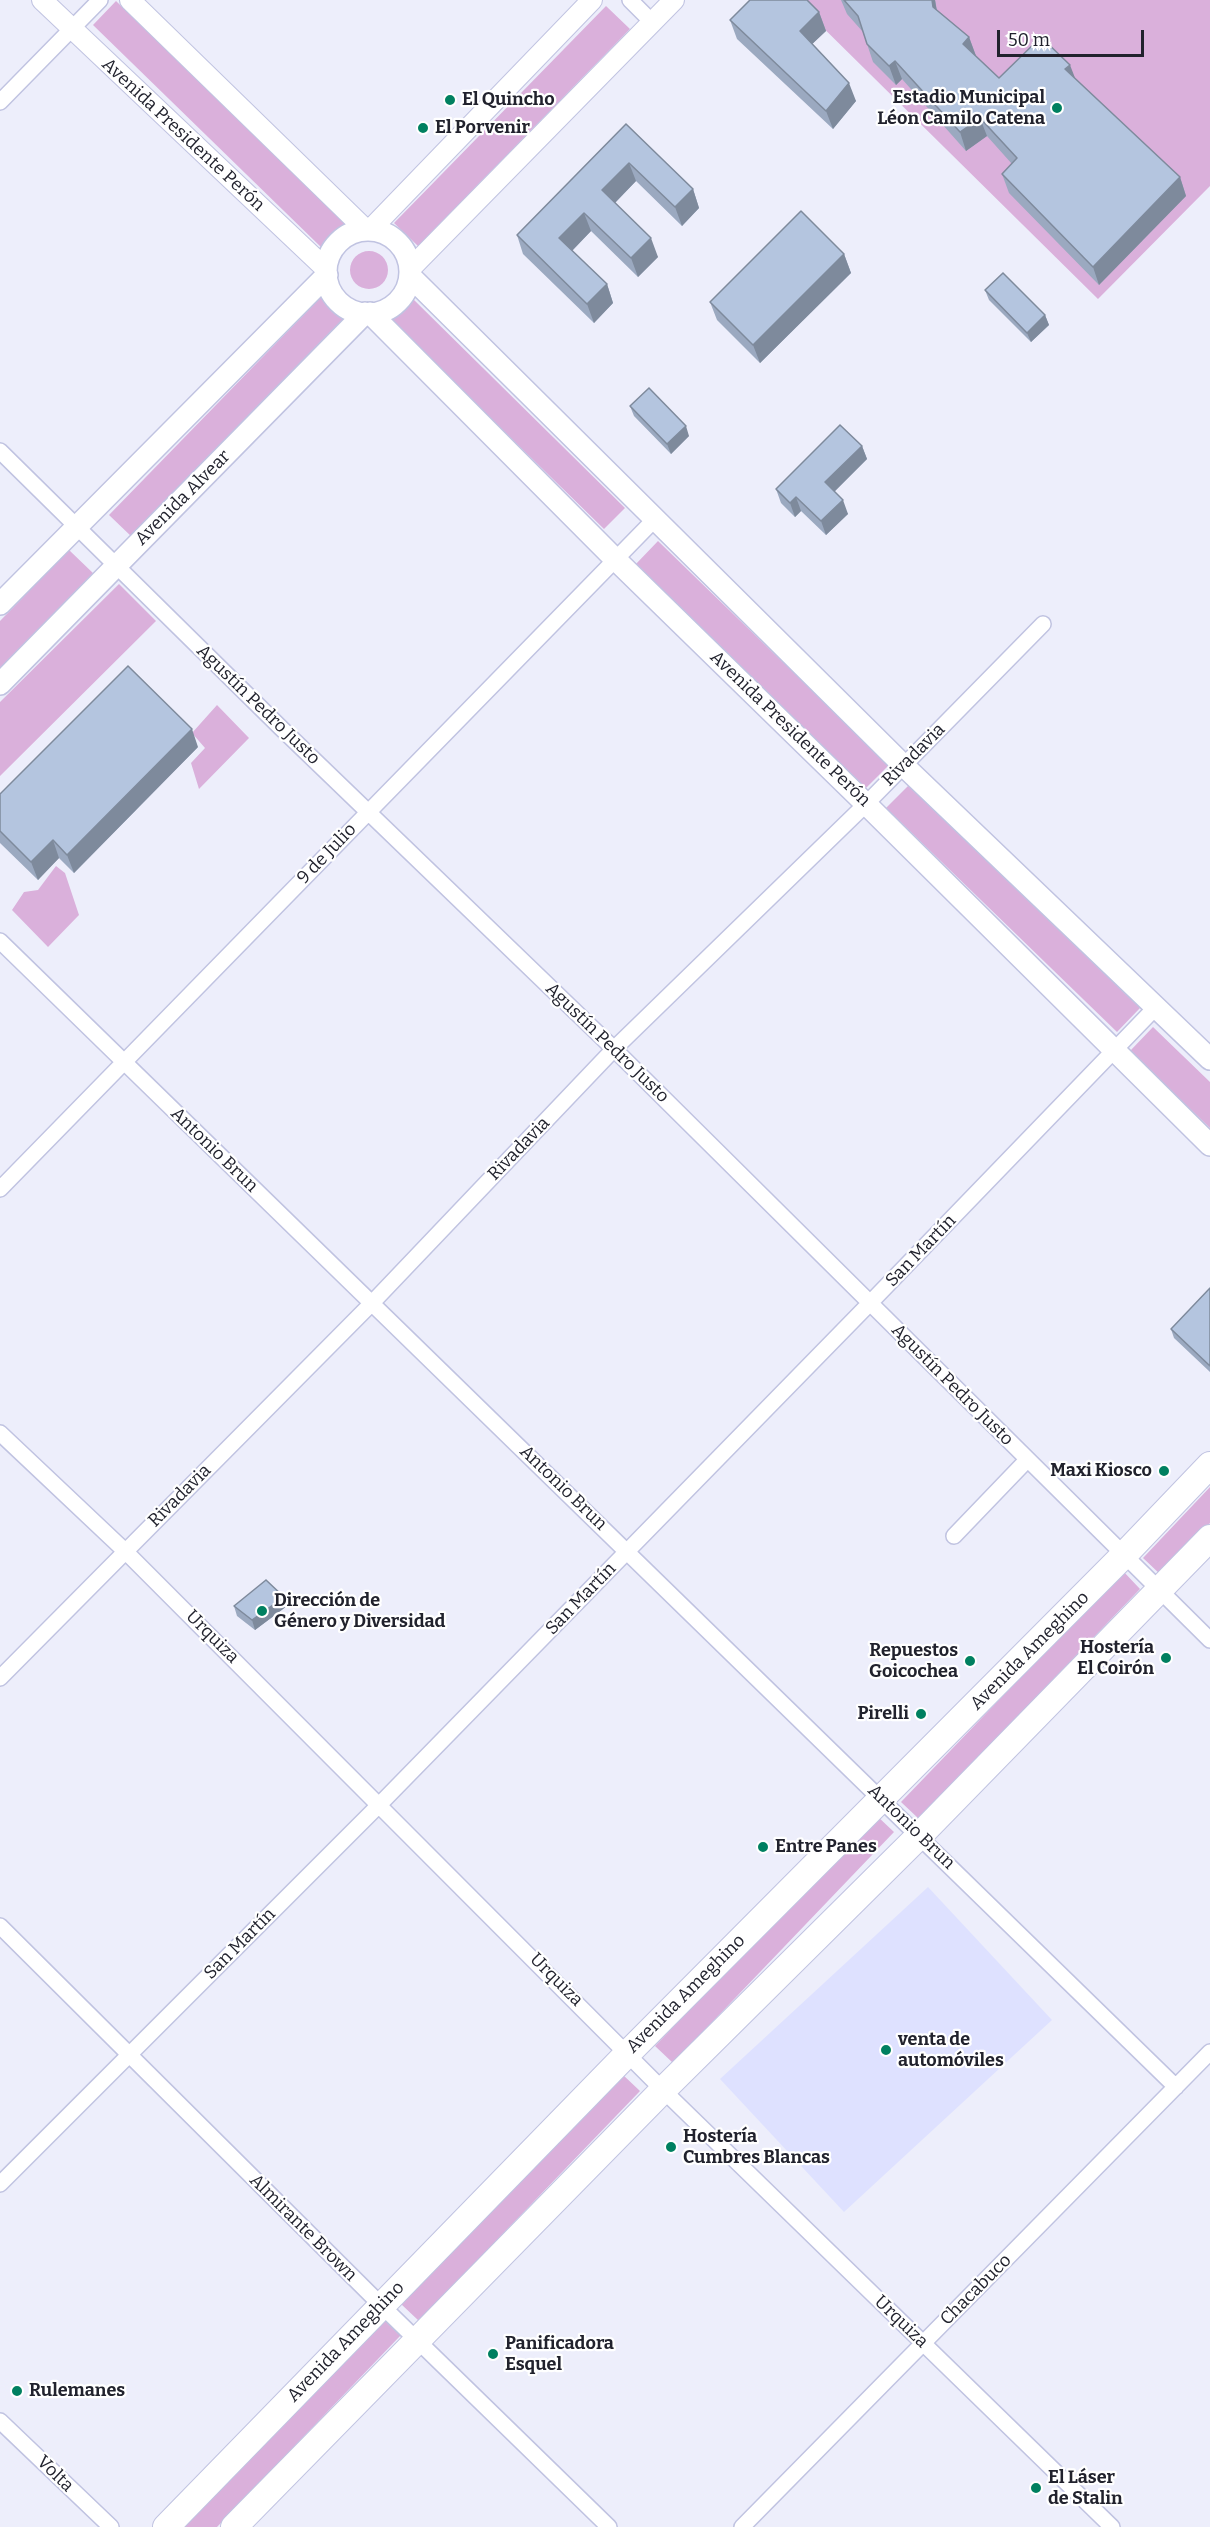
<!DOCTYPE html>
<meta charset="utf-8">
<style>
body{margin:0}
#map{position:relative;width:1210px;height:2527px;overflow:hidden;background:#edeefb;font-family:Bitter,serif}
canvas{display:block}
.scale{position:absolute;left:997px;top:30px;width:147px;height:27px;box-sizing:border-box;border:3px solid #21222d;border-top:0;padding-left:8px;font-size:18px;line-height:21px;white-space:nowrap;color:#21222d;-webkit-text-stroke:4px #fff;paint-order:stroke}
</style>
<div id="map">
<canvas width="1210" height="2527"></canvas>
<div class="scale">50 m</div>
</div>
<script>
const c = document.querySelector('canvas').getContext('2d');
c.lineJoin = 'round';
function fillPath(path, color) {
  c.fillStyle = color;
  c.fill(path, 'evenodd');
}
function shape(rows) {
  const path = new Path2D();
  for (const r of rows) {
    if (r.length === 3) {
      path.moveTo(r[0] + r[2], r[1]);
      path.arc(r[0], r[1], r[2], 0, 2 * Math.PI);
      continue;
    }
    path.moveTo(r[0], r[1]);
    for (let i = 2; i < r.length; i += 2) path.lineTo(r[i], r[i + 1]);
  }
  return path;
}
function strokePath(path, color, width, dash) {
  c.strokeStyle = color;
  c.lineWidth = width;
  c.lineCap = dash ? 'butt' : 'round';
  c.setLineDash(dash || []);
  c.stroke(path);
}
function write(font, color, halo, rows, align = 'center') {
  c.font = font + ' Bitter,serif';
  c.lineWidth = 4.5;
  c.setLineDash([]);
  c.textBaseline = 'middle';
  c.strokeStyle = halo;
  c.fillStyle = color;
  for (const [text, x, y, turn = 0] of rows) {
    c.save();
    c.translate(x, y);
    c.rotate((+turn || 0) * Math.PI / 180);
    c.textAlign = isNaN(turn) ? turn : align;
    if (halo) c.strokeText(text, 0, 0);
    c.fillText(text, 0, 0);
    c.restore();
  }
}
fillPath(shape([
 [928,1887,1052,2020,844,2212,720,2079]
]), '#dee1ff');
fillPath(shape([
 [795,0,1210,0,1210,186,1098,299],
 [116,1,347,225,323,249,93,25],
 [606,6,630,29,418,246,394,223],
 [369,270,19],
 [321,297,345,321,133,538,109,515],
 [411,297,625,508,604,529,389,319],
 [658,541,889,765,866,788,635,565],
 [69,550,94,574,0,670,0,621],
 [119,584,156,621,0,776,0,702],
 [217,705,249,738,199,789,191,763,205,748,192,733],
 [909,785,1140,1008,1117,1032,886,808],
 [56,866,65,873,79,915,48,947,12,910,24,892,38,890],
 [1153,1027,1210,1082,1210,1128,1130,1051],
 [1210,1487,1210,1523,1161,1575,1143,1558],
 [1123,1571,1140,1589,919,1819,901,1802],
 [876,1815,894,1832,673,2063,655,2046],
 [622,2074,640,2091,419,2321,401,2304],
 [383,2318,401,2335,217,2527,183,2527]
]), '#dab0db');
const minor = shape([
 [630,0,652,22],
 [0,102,100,0],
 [0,451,281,728,614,1049,1210,1640],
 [0,941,1176,2087],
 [0,1189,655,519],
 [0,1433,125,1551,663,2090,1112,2527],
 [954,1536,1027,1460],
 [0,1678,372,1303,614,1049,866,804,1043,624],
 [0,1926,381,2305,609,2527],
 [0,2184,380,1804,870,1303,1156,1007],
 [0,2421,111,2527],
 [742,2527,1210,2052]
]);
const tertiary = shape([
 [42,0,326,269],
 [130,0,366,230],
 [370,230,592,0],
 [410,269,674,0]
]);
const secondary = shape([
 [368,272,42],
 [410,276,904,766,1210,1059],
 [370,313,615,559,866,804,1210,1145],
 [0,604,327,275],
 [0,684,365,313]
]);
const trunk = shape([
 [166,2527,628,2053,1123,1556,1210,1465],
 [234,2527,663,2090,920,1835,1210,1538]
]);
strokePath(minor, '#c0c3e1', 18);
strokePath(tertiary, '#c0c3e1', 22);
strokePath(secondary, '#c0c3e1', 24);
strokePath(trunk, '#c0c3e1', 28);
strokePath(minor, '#fff', 15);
strokePath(tertiary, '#fff', 20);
strokePath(secondary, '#fff', 21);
strokePath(trunk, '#fff', 26);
fillPath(shape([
 [841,0,935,0,937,10,969,37,976,56,999,78,1075,79,1180,177,1186,196,1099,285,1009,193,1002,174,1012,164,987,136,966,151,902,79,896,85,873,62,863,32,847,14],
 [819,12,826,31,812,44,856,101,833,129,737,39,730,20],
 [626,124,693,189,699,208,682,226,636,181,615,203,658,257,638,277,591,231,572,251,607,284,613,303,594,323,523,254,517,235],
 [844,254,851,273,760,363,717,320,710,302],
 [985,290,1045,315,1049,325,1031,342,989,300],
 [630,406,689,436,671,454,634,416],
 [862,446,867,459,834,492,848,514,826,535,801,511,795,517,781,503,776,489],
 [198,747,74,873,59,858,38,880,0,843,0,794],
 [1210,1288,1210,1372,1174,1338,1171,1329],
 [284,1597,287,1606,255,1630,237,1616,234,1606]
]), '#9ba9c0');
fillPath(shape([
 [932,0,935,0,939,25,933,7],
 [819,12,826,31,807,49,800,31],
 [969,37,976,56,963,44],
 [895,61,902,79,896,85,889,66],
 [1070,65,1077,83,1065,69],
 [849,83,856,101,833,129,826,111],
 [980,118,987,136,966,151,960,132],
 [629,163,636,181,609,209,602,190],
 [1180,177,1186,196,1099,285,1093,267],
 [693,189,699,208,682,226,675,207],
 [584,213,591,231,566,257,559,238],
 [651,238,658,257,638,277,631,258],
 [844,254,851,273,760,363,753,345],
 [607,284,613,303,594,323,587,304],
 [1045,315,1049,325,1031,342,1027,333],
 [686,426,689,436,671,454,667,444],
 [862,446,867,459,830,496,825,482],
 [796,497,801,511,795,517,790,503],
 [843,500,848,514,826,535,821,521],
 [192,729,198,747,74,873,67,855],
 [53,840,59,858,38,880,31,862],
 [284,1597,287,1606,255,1630,252,1620]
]), '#7e8a9c');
const building = shape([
 [750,0,807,0,819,12,800,31,849,83,826,111,730,20,750,0],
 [844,0,932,0,933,7,969,37,963,44,999,78,1041,37,1070,65,1065,69,1180,177,1093,267,1002,174,1017,158,980,118,960,132,895,61,889,66,867,44,858,16,844,0],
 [626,124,693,189,675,207,629,163,602,190,651,238,631,258,584,213,559,238,607,284,587,304,517,235,626,124],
 [801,211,844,254,753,345,710,302,801,211],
 [1003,273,1045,315,1027,333,985,290,1003,273],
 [649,388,686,426,667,444,630,406,649,388],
 [840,425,862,446,825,482,843,500,821,521,796,497,790,503,776,489,840,425],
 [128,666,192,729,67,855,53,840,31,862,0,831,0,794,128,666],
 [1210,1288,1210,1366,1171,1329,1210,1288],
 [266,1580,284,1597,252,1620,234,1606,266,1580]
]);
fillPath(building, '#b4c5df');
strokePath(building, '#7e8a9c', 1.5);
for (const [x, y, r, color] of [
 [450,100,6,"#008060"],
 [1057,108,6,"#008060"],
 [423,128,6,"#008060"],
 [1164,1471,6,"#008060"],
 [262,1611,6,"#008060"],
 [1166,1658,6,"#008060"],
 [970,1661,6,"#008060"],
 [921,1714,6,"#008060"],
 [763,1847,6,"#008060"],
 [886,2050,6,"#008060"],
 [671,2147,6,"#008060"],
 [493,2354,6,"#008060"],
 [17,2391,6,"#008060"],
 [1036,2488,6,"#008060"]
]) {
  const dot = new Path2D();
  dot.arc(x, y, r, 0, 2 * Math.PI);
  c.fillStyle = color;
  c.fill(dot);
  strokePath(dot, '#fff', 2);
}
write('bold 18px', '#21222d', '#fff', [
 ["Estadio Municipal",1045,98,"right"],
 ["Léon Camilo Catena",1045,119,"right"],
 ["El Quincho",462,100],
 ["El Porvenir",435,128],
 ["Maxi Kiosco",1152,1471,"right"],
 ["Dirección de",274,1601],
 ["Género y Diversidad",274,1622],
 ["Hostería",1154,1648,"right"],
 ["El Coirón",1154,1669,"right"],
 ["Repuestos",958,1651,"right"],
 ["Goicochea",958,1672,"right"],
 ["Pirelli",909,1714,"right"],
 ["Entre Panes",775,1847],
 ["venta de",898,2040],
 ["automóviles",898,2061],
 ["Hostería",683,2137],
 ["Cumbres Blancas",683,2158],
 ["Panificadora",505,2344],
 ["Esquel",505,2365],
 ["Rulemanes",29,2391],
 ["El Láser",1048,2478],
 ["de Stalin",1048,2499]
], 'left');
write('18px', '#21222d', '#fff', [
 ["Avenida Presidente Perón",183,135,43],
 ["Avenida Alvear",183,498,-45],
 ["Agustín Pedro Justo",258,705,44],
 ["Avenida Presidente Perón",790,729,44],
 ["Rivadavia",914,755,-45],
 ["9 de Julio",327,854,-46],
 ["Agustín Pedro Justo",607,1043,44],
 ["Rivadavia",519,1149,-46],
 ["Antonio Brun",214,1150,44],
 ["San Martín",921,1251,-46],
 ["Agustín Pedro Justo",952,1385,45],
 ["Antonio Brun",563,1488,44],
 ["Rivadavia",180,1496,-45],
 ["San Martín",581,1599,-46],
 ["Urquiza",212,1637,45],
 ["Avenida Ameghino",1030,1651,-45],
 ["Antonio Brun",911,1827,44],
 ["San Martín",240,1944,-45],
 ["Urquiza",556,1980,45],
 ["Avenida Ameghino",686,1994,-45],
 ["Almirante Brown",303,2228,45],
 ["Chacabuco",976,2290,-45],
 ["Urquiza",901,2322,44],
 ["Avenida Ameghino",346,2342,-46],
 ["Volta",55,2474,44]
]);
</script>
